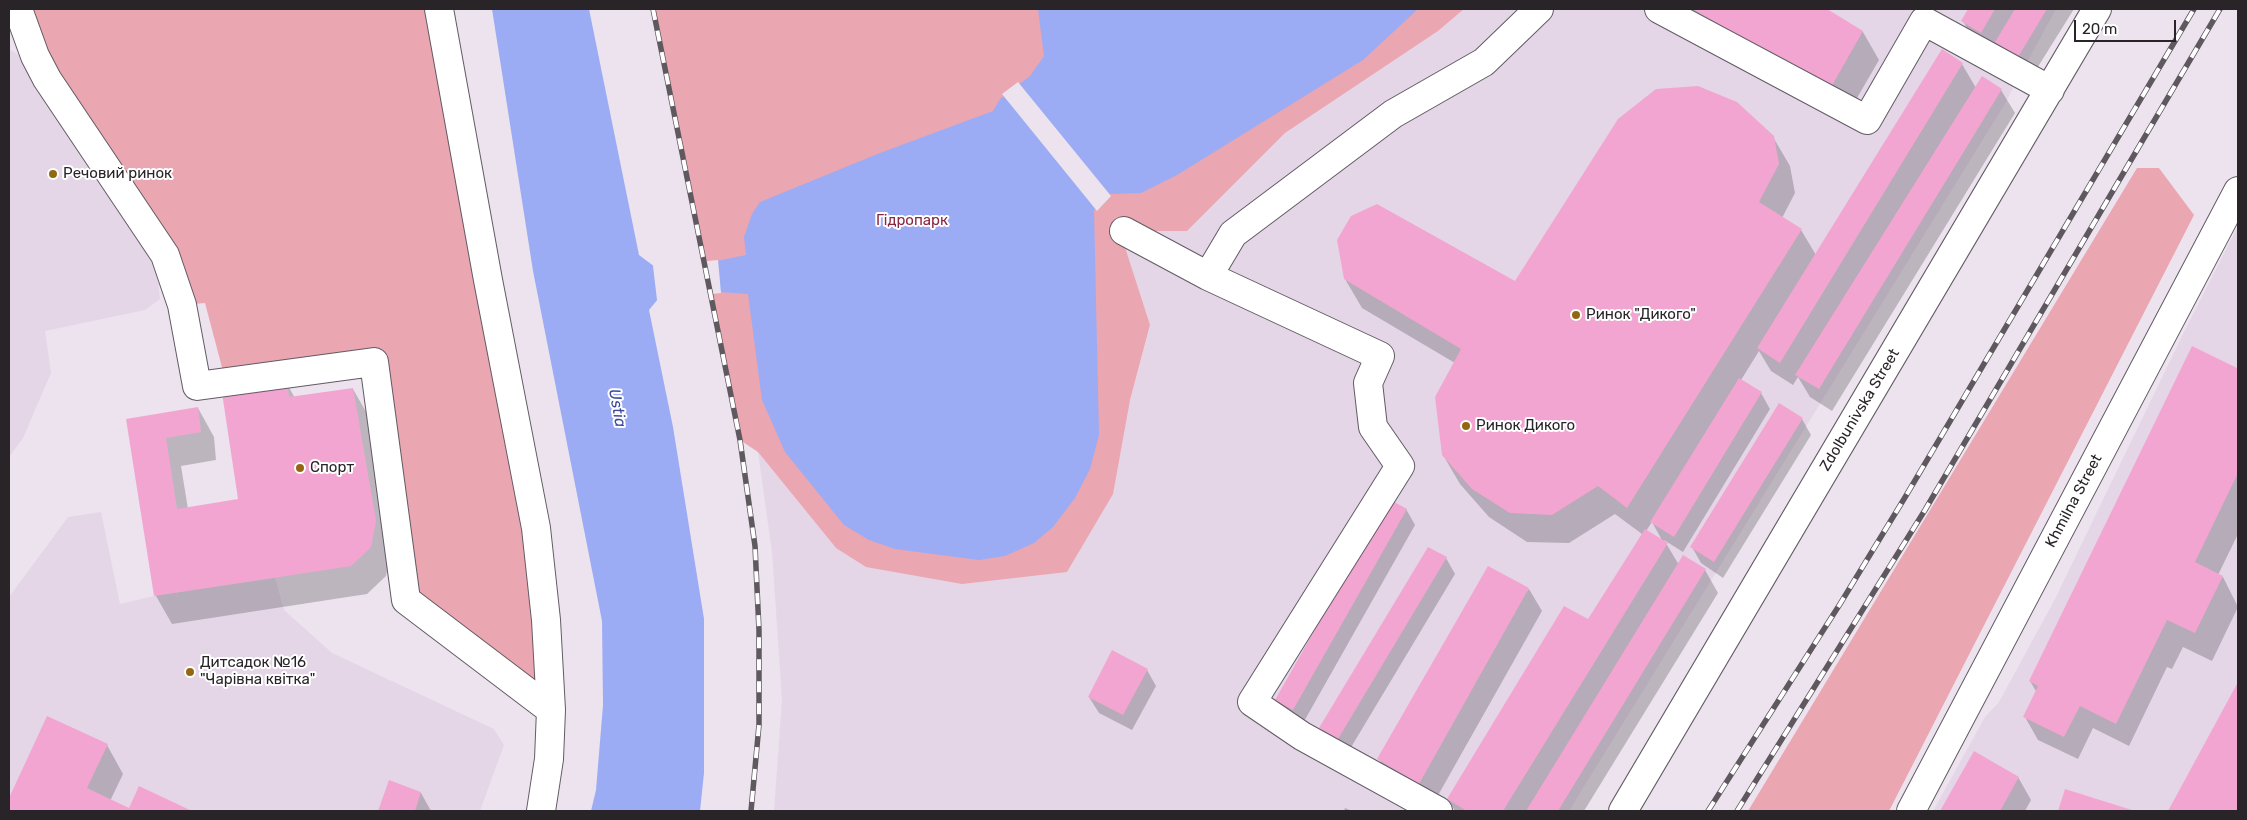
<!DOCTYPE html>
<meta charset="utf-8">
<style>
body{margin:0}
#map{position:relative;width:2247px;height:820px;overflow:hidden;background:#ece3ee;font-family:Rubik,sans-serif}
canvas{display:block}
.frame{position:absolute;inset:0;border:10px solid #282428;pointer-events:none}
.scale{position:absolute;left:2074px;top:20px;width:102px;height:22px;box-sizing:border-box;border:2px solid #282428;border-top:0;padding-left:6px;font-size:15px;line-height:18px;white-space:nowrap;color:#282428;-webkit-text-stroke:4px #fff;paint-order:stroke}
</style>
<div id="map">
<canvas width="2247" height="820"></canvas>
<div class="frame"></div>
<div class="scale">20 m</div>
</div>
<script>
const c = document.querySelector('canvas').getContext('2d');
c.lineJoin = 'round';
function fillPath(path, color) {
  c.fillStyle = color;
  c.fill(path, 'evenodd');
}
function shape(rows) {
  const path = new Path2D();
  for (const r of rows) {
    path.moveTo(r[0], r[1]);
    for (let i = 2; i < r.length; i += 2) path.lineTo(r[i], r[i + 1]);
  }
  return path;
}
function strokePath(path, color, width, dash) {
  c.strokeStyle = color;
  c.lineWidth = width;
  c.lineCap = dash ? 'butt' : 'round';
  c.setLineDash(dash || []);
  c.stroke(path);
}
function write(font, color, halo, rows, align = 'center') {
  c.font = font + ' Rubik,sans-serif';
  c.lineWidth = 4;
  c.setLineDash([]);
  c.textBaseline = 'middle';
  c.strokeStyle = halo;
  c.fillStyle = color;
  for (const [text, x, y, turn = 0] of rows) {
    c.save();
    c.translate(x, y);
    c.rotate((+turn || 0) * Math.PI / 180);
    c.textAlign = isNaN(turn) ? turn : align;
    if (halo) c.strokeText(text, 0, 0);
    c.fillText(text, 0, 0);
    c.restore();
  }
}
fillPath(shape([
 [1464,9,2056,9,2003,107,1569,811,774,811,782,700,772,552,758,452,836,548,1067,572,1086,539,1130,400,1150,326,1124,244,1124,231,1187,231,1285,133,1438,31],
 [9,49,28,61,156,261,160,299,145,310,45,331,51,373,23,438,9,457],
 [2238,226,2238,811,1933,811,1985,717,1999,702,2055,599,2184,332],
 [101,512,120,604,154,596,275,578,284,610,332,653,494,729,504,745,480,811,9,811,9,597,68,517]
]), '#e4d6e7');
fillPath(shape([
 [18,9,439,9,451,72,551,710,406,600,374,362,224,375,205,303,182,305],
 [653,9,1464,9,1438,31,1285,133,1187,231,1124,231,1124,244,1150,325,1130,400,1113,494,1067,572,962,584,866,567,836,548,758,452,740,440],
 [2137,168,2159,168,2194,215,1889,811,1748,811]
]), '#eaa6b1');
fillPath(shape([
 [492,9,589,9,639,255,655,267,717,261,746,255,744,237,752,214,760,202,880,153,993,111,1000,99,1030,76,1044,56,1038,9,1418,9,1363,60,1177,175,1141,193,1110,194,1094,210,1099,435,1090,469,1075,498,1053,527,1034,543,1005,556,979,560,895,549,869,540,844,525,785,452,762,400,748,294,720,292,658,299,649,310,673,427,704,619,704,773,700,811,591,811,596,790,603,705,602,621,533,271]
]), '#9bacf5');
fillPath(shape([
 [1018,82,1111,196,1097,211,1002,94],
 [718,260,721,293,657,300,653,266]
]), '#ece3ee');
fillPath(shape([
 [1663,9,1825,9,1863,32,1879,60,1846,117],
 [1970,9,2074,9,2031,78,1976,44,1963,21],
 [1962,64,1976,88,1982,78,2001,90,2015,113,1832,411,1810,397,1798,377,1793,385,1771,371,1759,351,1741,380,1761,393,1770,409,1683,552,1664,540,1679,565,1705,570,1718,593,1584,811,1455,811,1448,799,1589,621,1642,534,1615,514,1569,543,1527,542,1489,517,1460,484,1443,455,1455,363,1362,308,1345,279,1516,283,1773,137,1790,166,1795,193,1782,218,1801,230,1816,255],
 [1652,522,1663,542,1646,531],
 [2238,367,2238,534,2218,575,2223,577,2238,607,2212,661,2183,647,2172,669,2167,667,2129,746,2093,728,2078,759,2038,740,2025,717,2037,693,2030,681],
 [287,384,295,398,353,389,369,417,391,550,386,576,367,594,172,624,156,596,128,420,198,408,214,437,216,460,181,466,188,509,239,500],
 [1802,419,1811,435,1723,578,1701,563,1692,547],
 [1406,509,1415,525,1302,725,1286,716,1277,700],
 [1446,558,1455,574,1347,754,1330,744,1321,728],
 [1529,589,1542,611,1432,806,1392,782,1379,759],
 [1147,670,1156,686,1132,730,1099,713,1089,697],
 [2238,684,2238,811,2169,811],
 [48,717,107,745,123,774,110,801,129,810,140,788,189,811,9,811,9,801],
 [1974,753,2018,777,2031,800,2025,811,1942,811],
 [390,782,421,793,431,811,380,811],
 [2066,791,2132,811,2060,811],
 [1345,808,1352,811,1344,811]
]), '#0003');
fillPath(shape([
 [1693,9,1827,9,1863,31,1830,89],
 [1968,9,1995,9,1981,33,1961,21],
 [2015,9,2047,9,2018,57,1995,42],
 [1942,49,1963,63,1780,363,1757,348],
 [1982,76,2002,89,1819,389,1795,375],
 [1698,86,1737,102,1774,136,1779,164,1759,202,1802,229,1627,508,1598,486,1552,515,1510,513,1472,489,1442,455,1435,397,1461,349,1344,279,1337,240,1351,216,1377,204,1515,281,1618,119,1656,89],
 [2192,346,2237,368,2238,364,2238,473,2195,562,2223,576,2195,633,2167,620,2116,724,2080,706,2064,737,2023,717,2038,686,2029,681],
 [1739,378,1762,392,1674,537,1650,522],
 [287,382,289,397,353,388,376,521,371,547,351,566,154,596,126,419,198,407,201,432,166,438,177,509,238,499,222,393],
 [1779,403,1803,418,1714,562,1690,547],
 [1389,499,1407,509,1293,710,1275,700],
 [1645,529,1668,543,1503,811,1467,811,1447,799,1564,606,1588,619],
 [1428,547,1447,557,1338,739,1319,728],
 [1683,555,1706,569,1558,811,1526,811],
 [1488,566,1529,588,1419,784,1377,759],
 [1112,650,1148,669,1123,715,1088,697],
 [2238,682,2238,811,2168,811],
 [47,716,108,744,87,788,129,808,139,786,192,811,9,811,9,798],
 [1974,751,2019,777,2000,811,1940,811],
 [389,780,421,792,415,811,378,811],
 [2065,789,2135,811,2058,811]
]), '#f3a5d2');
const minor = shape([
 [18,9,35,56,47,79,165,255,182,305,197,386,374,362,406,600,551,710],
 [439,9,488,280,536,528,546,620,551,710,549,759,541,811],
 [1659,9,1867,120,1924,21,2050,90],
 [1124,231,1208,276,1233,234,1393,114,1484,62,1539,9],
 [1208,276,1380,356,1368,383,1373,427,1400,466,1252,702,1302,736,1438,811],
 [1623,811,2097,9],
 [1911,811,2238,191]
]);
strokePath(minor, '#625b64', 30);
strokePath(minor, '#fff', 28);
const rail = shape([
 [653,9,740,440,755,546,759,630,759,725,751,811],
 [1708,811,1840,604,1904,499,2194,9],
 [1737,811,1925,510,2220,9]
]);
strokePath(rail, '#5f595f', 5.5);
strokePath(rail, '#fff', 4, [11]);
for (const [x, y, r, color] of [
 [53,174,5,"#926710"],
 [1576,315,5,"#926710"],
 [1466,426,5,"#926710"],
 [300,468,5,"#926710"],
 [190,672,5,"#926710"]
]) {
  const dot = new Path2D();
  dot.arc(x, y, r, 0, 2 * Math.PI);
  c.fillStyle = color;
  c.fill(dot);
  strokePath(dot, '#fff', 2);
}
write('15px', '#282428', '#fff', [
 ["Речовий ринок",63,174],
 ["Ринок \"Дикого\"",1586,315],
 ["Ринок Дикого",1476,426],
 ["Спорт",310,468],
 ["Дитсадок №16",200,663],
 ["\"Чарівна квітка\"",200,680]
], 'left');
write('15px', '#8a2542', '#fff', [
 ["Гідропарк",912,221]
]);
write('15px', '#282428', '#fff', [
 ["Zdolbunivska Street",1860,410,-59],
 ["Khmilna Street",2074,501,-62]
]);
write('italic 16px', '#3d489d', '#fff', [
 ["Ustia",617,408,80]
]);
</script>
